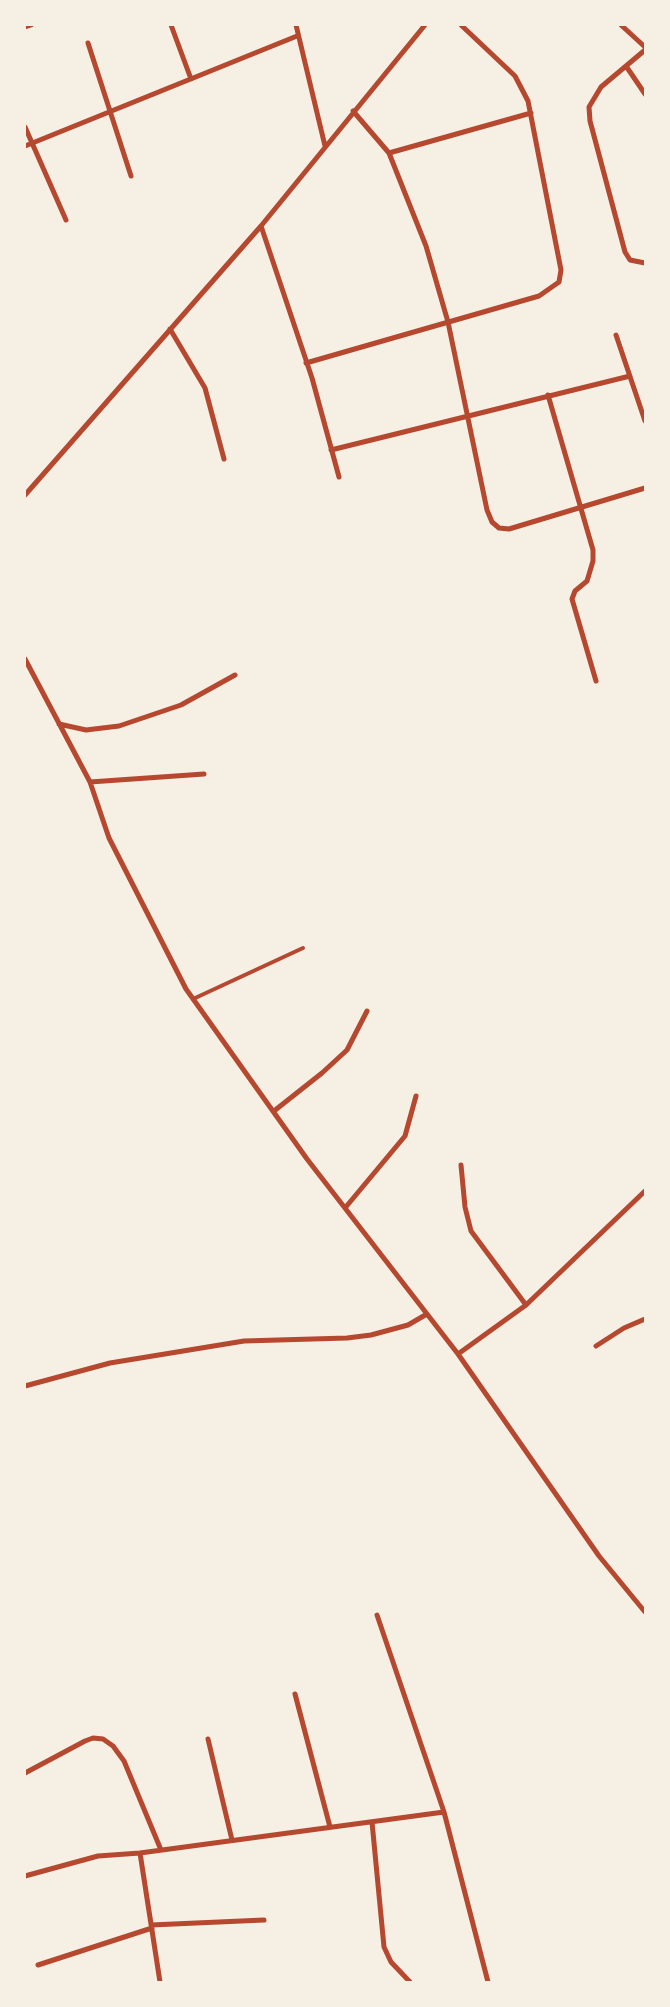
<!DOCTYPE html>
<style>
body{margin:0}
#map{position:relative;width:670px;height:2007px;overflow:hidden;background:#f6efe4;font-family:"Varela Round",sans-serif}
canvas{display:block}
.frame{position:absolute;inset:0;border:26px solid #f6efe4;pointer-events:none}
</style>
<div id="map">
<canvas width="670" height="2007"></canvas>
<div class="frame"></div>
</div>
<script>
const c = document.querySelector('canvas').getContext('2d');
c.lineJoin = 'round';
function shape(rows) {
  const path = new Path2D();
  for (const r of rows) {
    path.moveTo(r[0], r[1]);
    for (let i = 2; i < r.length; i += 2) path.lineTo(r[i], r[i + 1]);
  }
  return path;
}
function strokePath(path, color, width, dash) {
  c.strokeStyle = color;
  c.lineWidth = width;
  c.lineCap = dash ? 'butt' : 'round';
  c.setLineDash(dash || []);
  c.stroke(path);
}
strokePath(shape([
 [193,999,303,948]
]), '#b5482f', 4);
strokePath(shape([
 [171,25,191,79],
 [296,25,325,146],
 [621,25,645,47],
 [25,27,31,25],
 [88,43,131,176],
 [645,50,601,87,589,107,590,121,625,252,630,260,645,263],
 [626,66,645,94],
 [353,111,389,153,426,246,448,322,487,510,492,522,499,528,509,529,645,488],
 [25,127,66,220],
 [25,146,297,36],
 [389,153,531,113],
 [261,226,312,378,339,477],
 [170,329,205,388,224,459],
 [616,335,645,421],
 [306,363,539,296,559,282,561,270,528,101,515,76,461,25],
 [548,395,593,550,593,561,587,581,575,591,572,599,596,681],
 [331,450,630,376],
 [25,495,261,226,425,25],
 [25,659,90,782,109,838,186,989,307,1159,458,1354,599,1556,645,1612],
 [59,724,86,730,119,726,181,705,235,675],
 [90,782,204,774],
 [274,1111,322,1073,347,1050,367,1011],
 [461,1165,465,1207,471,1231,526,1305],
 [345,1208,405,1136,416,1096],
 [596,1346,624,1328,645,1319],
 [458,1354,526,1305,645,1191],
 [25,1386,110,1363,244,1341,347,1338,371,1335,408,1325,427,1314],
 [377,1615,444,1812,488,1982],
 [295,1694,330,1827],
 [208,1739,232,1840],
 [25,1773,85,1741,93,1738,103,1739,113,1746,124,1761,161,1850],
 [372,1822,384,1947,391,1962,410,1982],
 [140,1853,160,1982],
 [25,1876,98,1856,140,1853,444,1812],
 [151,1925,264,1920],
 [38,1965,152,1928]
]), '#b5482f', 5);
</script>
